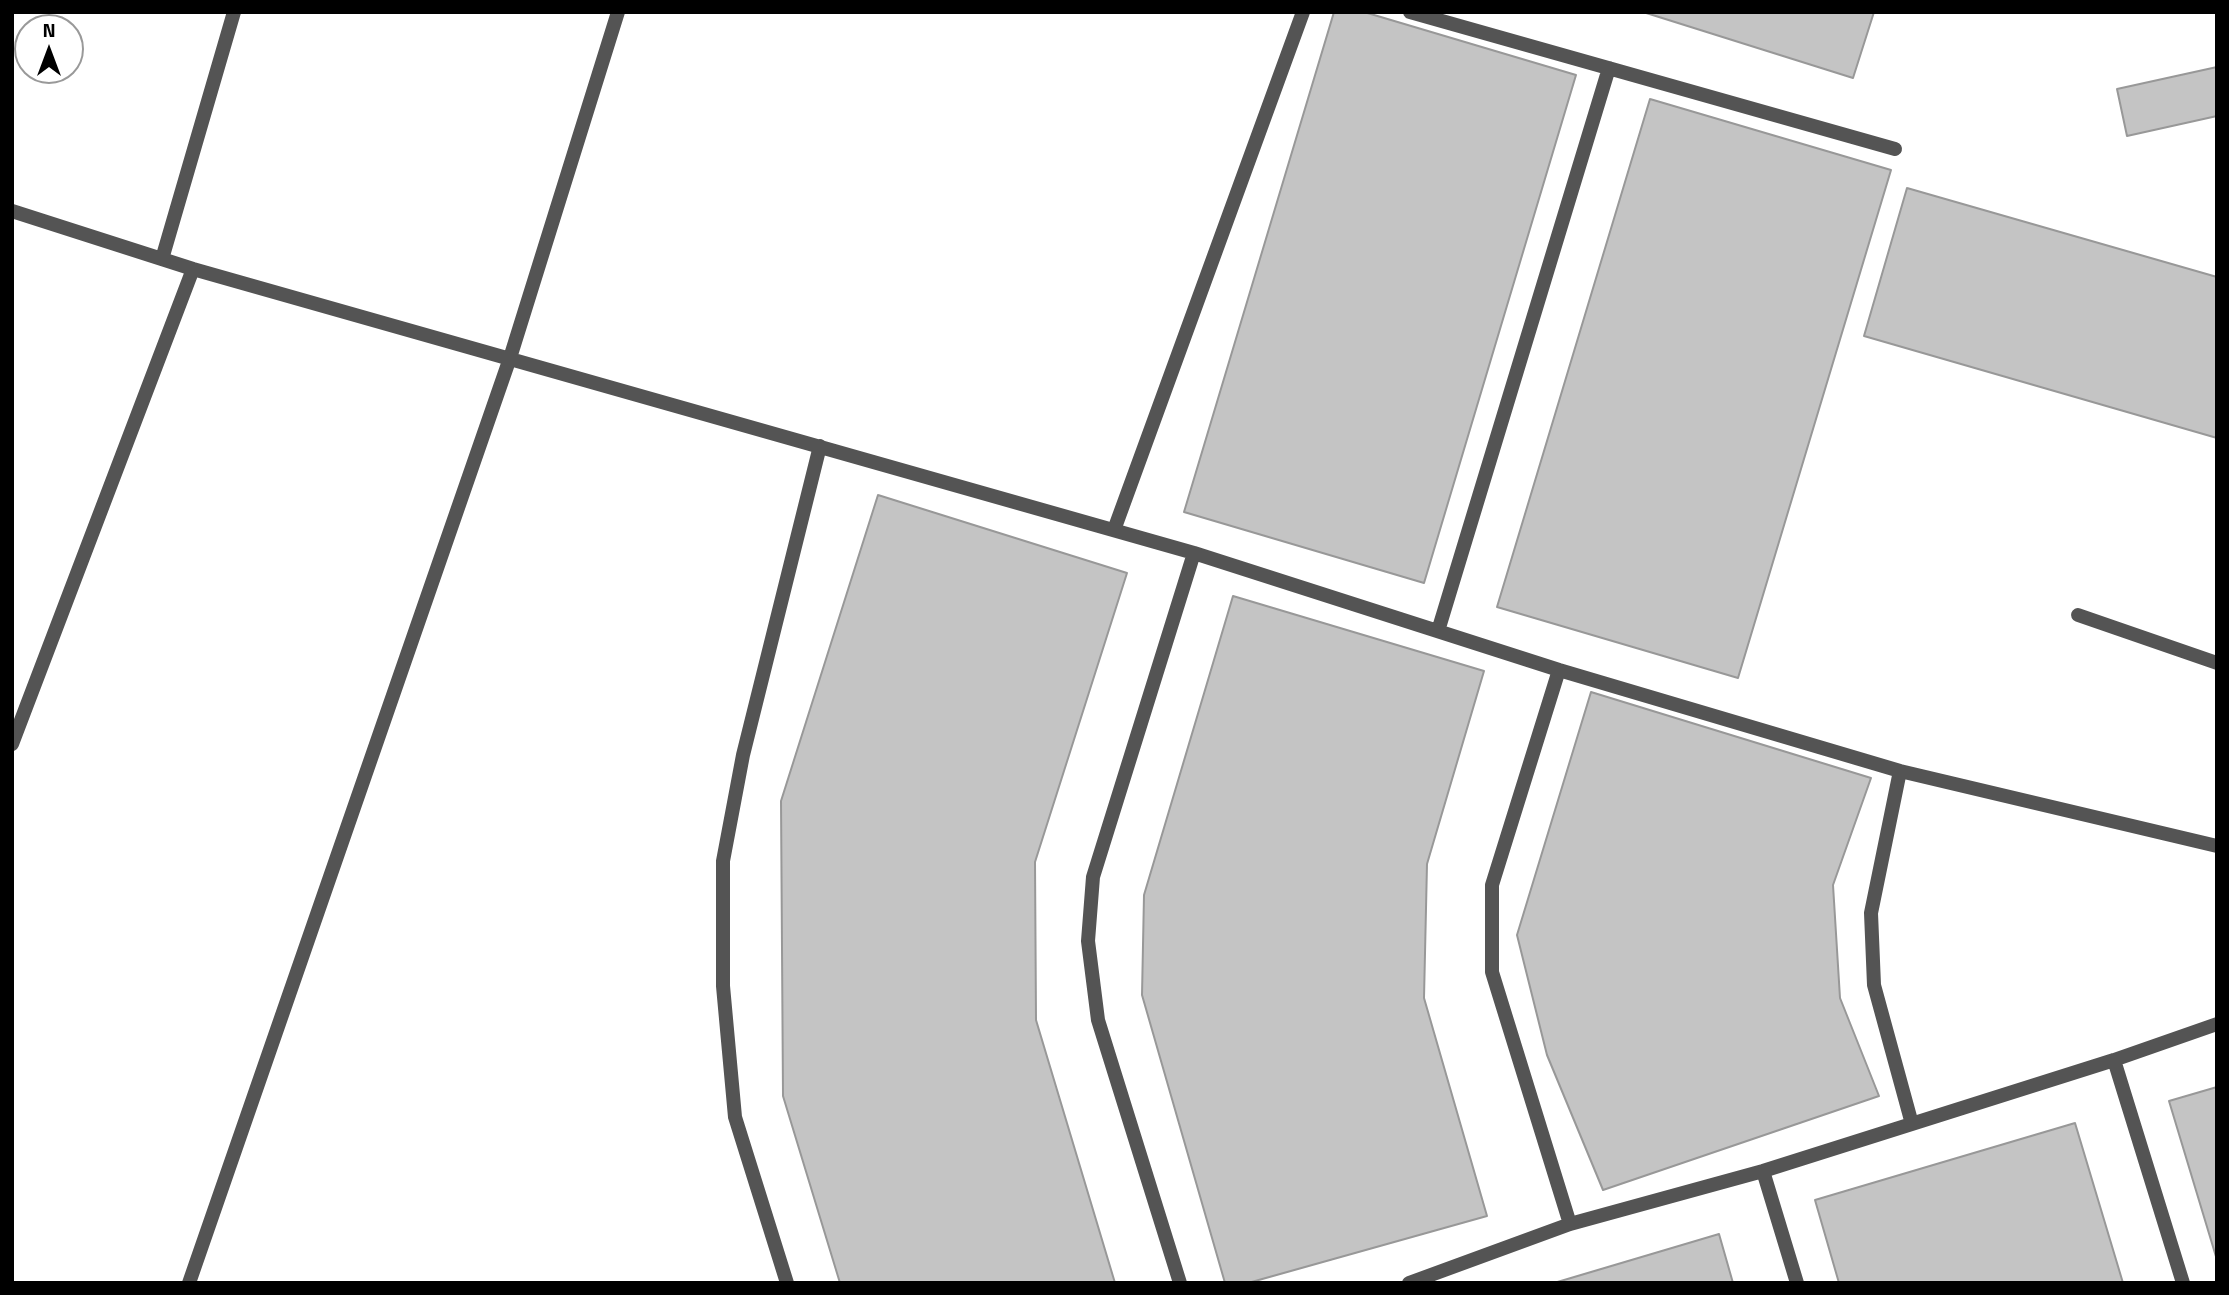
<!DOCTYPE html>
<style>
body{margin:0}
#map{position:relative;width:2229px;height:1295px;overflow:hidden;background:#fff;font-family:"Titillium Web",sans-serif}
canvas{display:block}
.frame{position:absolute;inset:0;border:14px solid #000;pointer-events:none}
.north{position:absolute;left:14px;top:14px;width:70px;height:70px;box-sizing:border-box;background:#fff;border:2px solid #999;border-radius:50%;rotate:0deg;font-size:19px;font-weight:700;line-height:28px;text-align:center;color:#000}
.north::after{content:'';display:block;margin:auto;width:24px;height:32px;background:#000;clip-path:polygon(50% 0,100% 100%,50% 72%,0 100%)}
</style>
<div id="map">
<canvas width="2229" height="1295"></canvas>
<div class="frame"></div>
<div class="north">N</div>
</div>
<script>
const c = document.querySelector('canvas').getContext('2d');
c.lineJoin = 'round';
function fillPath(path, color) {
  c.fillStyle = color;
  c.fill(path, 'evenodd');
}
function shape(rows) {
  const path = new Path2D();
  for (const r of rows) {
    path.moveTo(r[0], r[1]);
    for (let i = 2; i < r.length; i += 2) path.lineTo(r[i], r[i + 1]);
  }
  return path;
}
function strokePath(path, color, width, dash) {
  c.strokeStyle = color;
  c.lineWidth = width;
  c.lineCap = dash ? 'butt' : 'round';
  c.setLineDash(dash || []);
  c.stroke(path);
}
const building = shape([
 [1334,12,1364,12,1576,75,1424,583,1184,512,1334,12],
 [1643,12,1874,12,1853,78,1643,12],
 [2217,67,2217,116,2127,136,2117,89,2217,67],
 [1650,99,1891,170,1738,678,1497,607,1650,99],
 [1907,188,2217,277,2217,438,1864,336,1907,188],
 [878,495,1127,573,1035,862,1036,1020,1115,1283,840,1283,783,1096,781,801,878,495],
 [1233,596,1484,671,1427,864,1424,998,1487,1216,1248,1283,1225,1283,1142,995,1144,895,1233,596],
 [1591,692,1871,778,1833,885,1840,998,1879,1096,1603,1190,1547,1055,1517,935,1591,692],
 [2217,1087,2217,1260,2169,1101,2217,1087],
 [2075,1123,2123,1283,1839,1283,1815,1200,2075,1123],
 [1719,1234,1733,1283,1554,1283,1719,1234]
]);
fillPath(building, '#c4c4c4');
strokePath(building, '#989898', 2);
strokePath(shape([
 [1410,12,1895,149],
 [12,211,193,269,1194,553,1559,670,1900,771,2217,846],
 [162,259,234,12],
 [1114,530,1303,12],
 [2078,615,2217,663],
 [1438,631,1609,68],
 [1559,670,1492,885,1492,972,1570,1224],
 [12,744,193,269],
 [1900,771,1871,913,1874,985,1912,1124],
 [2114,1060,2183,1283],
 [1763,1171,1797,1283],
 [189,1283,510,358,618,12],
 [787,1283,735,1117,723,986,723,861,743,755,820,446],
 [1180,1283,1098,1020,1088,941,1093,877,1194,553],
 [1409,1283,1570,1224,1763,1171,2114,1060,2217,1024]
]), '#545454', 14);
</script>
